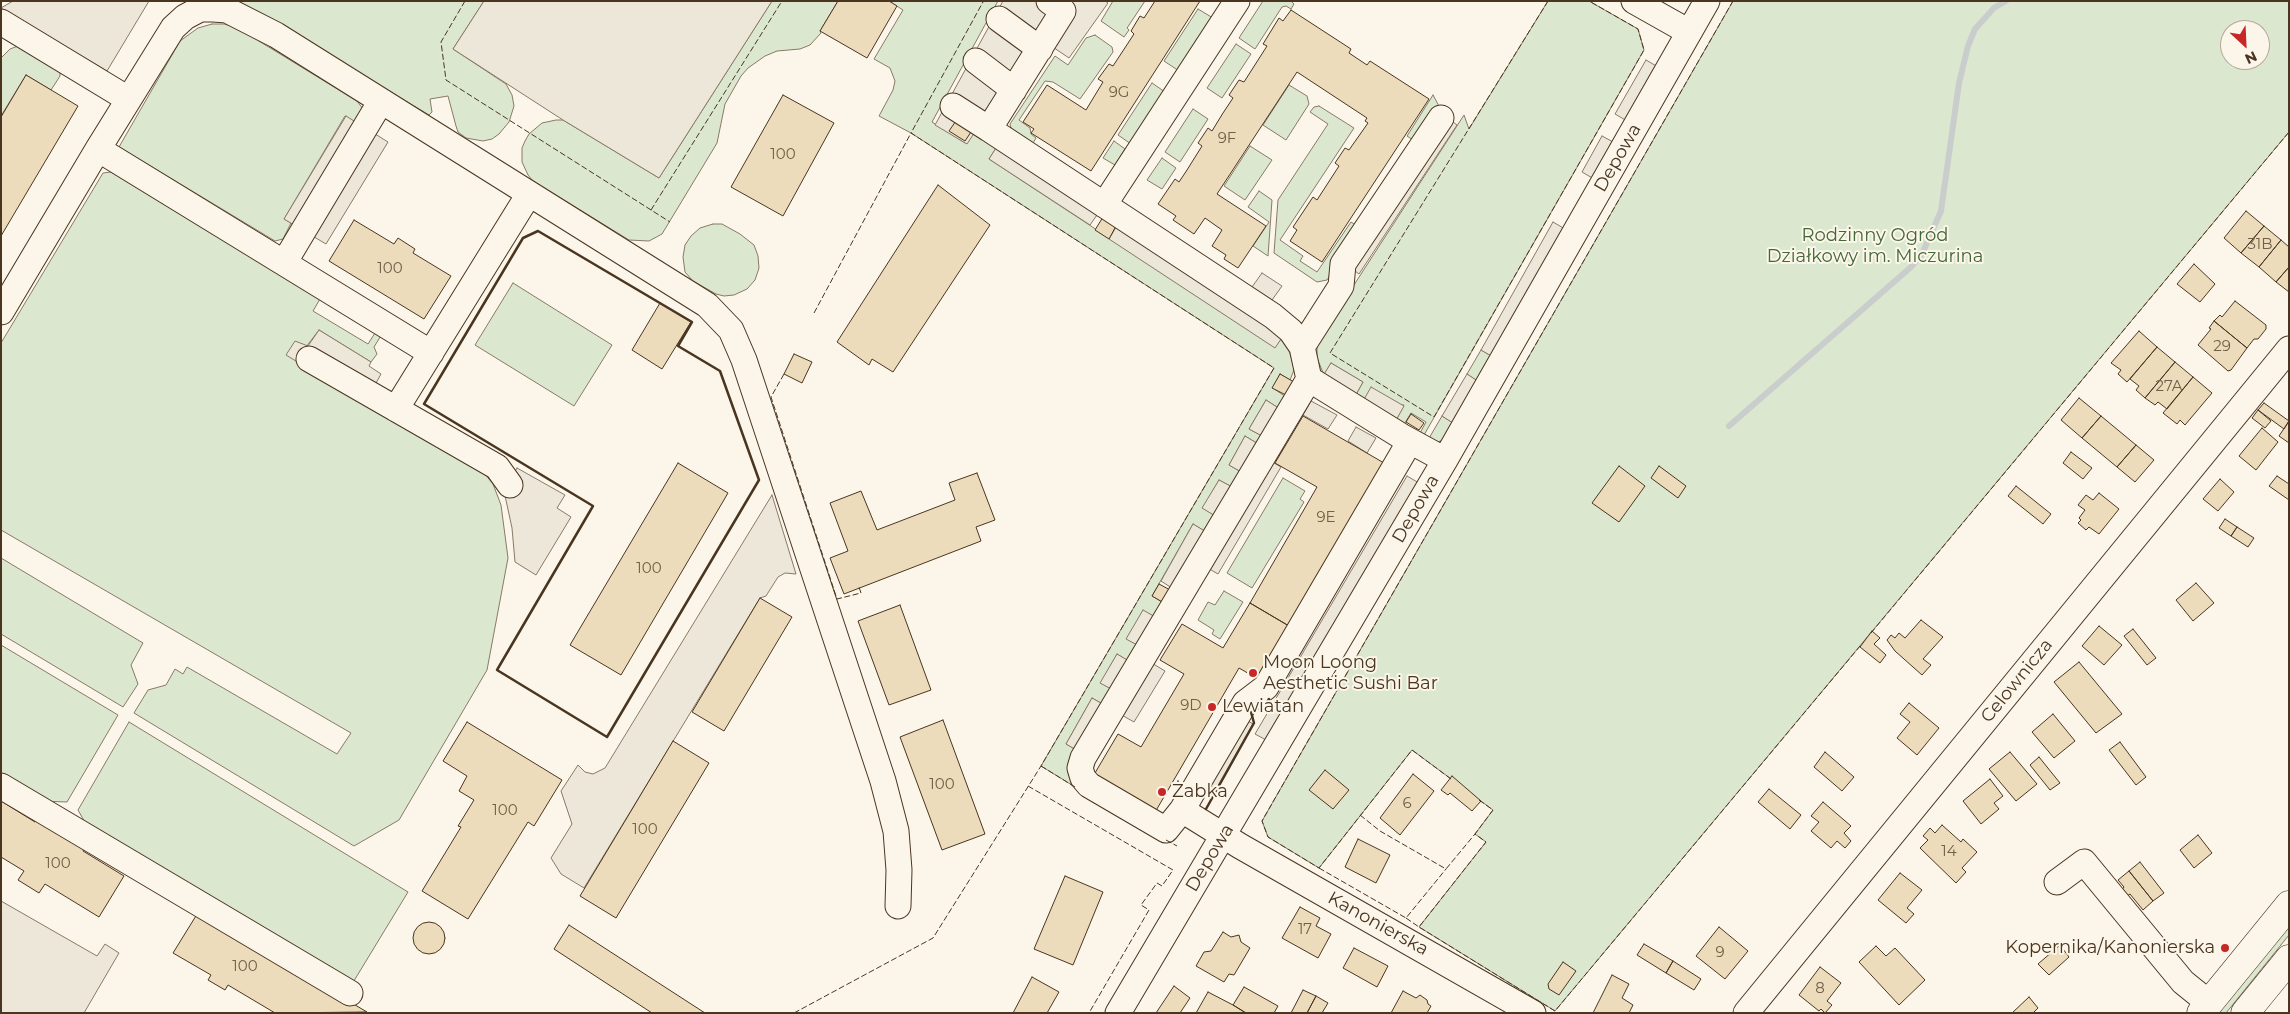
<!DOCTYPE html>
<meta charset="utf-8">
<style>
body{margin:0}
#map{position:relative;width:2290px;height:1014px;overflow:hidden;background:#fbf6e9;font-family:Montserrat,sans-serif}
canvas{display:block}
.frame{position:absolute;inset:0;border:2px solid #4a3520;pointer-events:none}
.north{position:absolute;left:2220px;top:20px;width:50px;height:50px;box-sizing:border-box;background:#fbf6e9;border:1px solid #b4a999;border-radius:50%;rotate:155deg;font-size:14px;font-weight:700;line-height:20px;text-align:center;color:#4a3520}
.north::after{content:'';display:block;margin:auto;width:18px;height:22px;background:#c62828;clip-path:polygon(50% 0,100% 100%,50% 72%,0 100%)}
</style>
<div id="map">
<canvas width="2290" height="1014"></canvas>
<div class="frame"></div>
<div class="north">N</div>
</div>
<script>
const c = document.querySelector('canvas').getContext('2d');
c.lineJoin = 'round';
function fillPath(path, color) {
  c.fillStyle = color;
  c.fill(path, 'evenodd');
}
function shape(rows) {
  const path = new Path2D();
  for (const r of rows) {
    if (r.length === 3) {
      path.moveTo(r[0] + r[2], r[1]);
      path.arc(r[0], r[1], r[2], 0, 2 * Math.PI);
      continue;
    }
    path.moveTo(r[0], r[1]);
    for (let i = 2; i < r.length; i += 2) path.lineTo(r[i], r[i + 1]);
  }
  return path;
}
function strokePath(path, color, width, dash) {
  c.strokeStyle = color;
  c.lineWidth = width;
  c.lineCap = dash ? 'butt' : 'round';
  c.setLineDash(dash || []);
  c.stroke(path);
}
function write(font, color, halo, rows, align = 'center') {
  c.font = font + ' Montserrat,sans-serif';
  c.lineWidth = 4;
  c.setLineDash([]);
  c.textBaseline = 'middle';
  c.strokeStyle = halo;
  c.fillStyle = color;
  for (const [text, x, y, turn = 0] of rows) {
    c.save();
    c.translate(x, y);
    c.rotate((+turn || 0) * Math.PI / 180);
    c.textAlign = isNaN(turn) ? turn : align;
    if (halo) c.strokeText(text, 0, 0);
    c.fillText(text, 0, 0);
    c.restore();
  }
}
const green = shape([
 [238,1,484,1,453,49,506,84,512,95,514,106,509,122,499,134,492,139,483,141,466,138,458,132,456,126,448,96,430,99,432,112,429,115,238,1],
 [772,1,838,1,820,31,821,33,810,45,800,49,777,51,765,56,748,68,741,76,725,104,717,143,662,234,649,241,629,240,533,181,528,175,522,162,522,148,525,141,529,134,542,123,556,120,563,120,659,178,772,1],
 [889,1,998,1,932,122,965,143,974,130,998,145,989,159,1275,347,1281,339,1287,343,1293,364,1294,370,1290,380,1280,374,1273,388,1286,397,1280,409,1266,400,1249,429,1264,437,1260,445,1245,436,1229,465,1243,473,1234,488,1219,480,1203,508,1217,517,1208,533,1193,524,1152,596,1166,604,1157,618,1143,611,1127,639,1141,647,1132,663,1117,654,1101,683,1115,691,1106,706,1092,698,1066,744,1080,752,1080,790,1041,766,1274,368,911,133,879,116,893,90,895,81,890,68,874,59,903,10,889,1],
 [1113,1,1145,1,1127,28,1129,30,1124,37,1101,21,1113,1],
 [1263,1,1291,1,1294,4,1291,9,1286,6,1282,7,1255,49,1239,38,1263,1],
 [1548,1,1589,1,1638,29,1644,50,1424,435,1419,435,1426,422,1411,413,1403,426,1395,422,1404,405,1362,403,1354,398,1363,382,1331,363,1324,375,1317,358,1317,342,1464,115,1469,129,1548,1],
 [1733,1,2289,1,2289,132,1555,1011,1419,927,1486,842,1475,834,1493,810,1412,750,1319,868,1268,837,1262,821,1733,1],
 [2230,30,2260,30,2260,60,2230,60,2230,30],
 [1198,9,1213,18,1179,71,1164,61,1198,9],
 [212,24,224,24,236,27,357,101,363,109,358,124,345,116,284,219,291,223,283,239,275,241,119,147,180,41,198,28,212,24],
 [1095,35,1112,47,1113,52,1080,99,1053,82,1045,81,1019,120,1030,128,1031,134,1036,138,1033,143,1011,128,1010,124,1055,56,1068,65,1086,38,1095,35],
 [1236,44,1251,54,1222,98,1207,88,1236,44],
 [18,46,60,71,60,76,51,90,26,75,1,116,1,58,10,49,18,46],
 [1152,83,1165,92,1131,144,1118,135,1152,83],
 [1289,85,1307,96,1309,104,1286,140,1263,125,1289,85],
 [1433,95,1439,106,1416,142,1407,136,1433,95],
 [1319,106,1354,128,1280,240,1303,256,1300,261,1317,272,1351,222,1360,228,1327,280,1317,282,1274,253,1278,200,1328,124,1310,112,1314,107,1319,106],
 [1193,109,1208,119,1180,162,1165,152,1193,109],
 [1114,141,1125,149,1115,165,1103,158,1114,141],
 [1250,146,1272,160,1245,200,1224,186,1250,146],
 [1162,158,1176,168,1162,189,1147,180,1162,158],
 [111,172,320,299,313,311,368,344,375,333,382,334,374,347,377,354,371,362,319,330,306,347,484,473,493,484,501,505,508,558,487,670,399,820,354,846,134,713,148,690,166,685,175,669,183,674,187,667,337,754,351,733,1,530,1,343,103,173,111,172],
 [1259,191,1272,200,1268,256,1253,246,1269,222,1248,207,1259,191],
 [713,224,722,224,740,234,754,245,758,256,759,268,755,280,747,289,734,295,724,296,716,294,693,281,685,272,683,257,685,245,691,236,700,228,713,224],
 [513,283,612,345,574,406,475,345,513,283],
 [1481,350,1493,357,1479,382,1467,374,1481,350],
 [1442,416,1453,423,1445,439,1438,442,1428,440,1442,416],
 [1283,478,1305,491,1300,499,1304,502,1252,588,1227,573,1283,478],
 [1,558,143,643,131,665,138,684,123,707,1,634,1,558],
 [1224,591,1243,602,1220,639,1212,634,1214,630,1198,620,1208,602,1215,605,1224,591],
 [1,645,118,715,67,802,40,801,1,779,1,645],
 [129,722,408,892,349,989,91,833,78,810,129,722],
 [2289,923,2289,935,2226,1013,2216,1013,2289,923]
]);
fillPath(green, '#dce7d0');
strokePath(green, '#887966', 1);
const parking = shape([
 [13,1,149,1,107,71,1,8,13,1],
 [484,1,772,1,659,178,563,120,453,49,484,1],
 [1003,1,1105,1,1108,3,1069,58,1038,37,967,144,935,125,1003,1],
 [1646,60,1658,67,1627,121,1615,114,1646,60],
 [346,116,388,142,326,244,284,219,346,116],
 [1449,119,1457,125,1359,274,1351,268,1449,119],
 [1602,136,1615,143,1594,179,1582,172,1602,136],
 [998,145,1099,212,1090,225,989,159,998,145],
 [1553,222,1565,229,1493,357,1481,350,1553,222],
 [1118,224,1285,333,1275,348,1109,239,1118,224],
 [1262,273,1282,286,1272,300,1252,287,1262,273],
 [319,330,371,362,369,366,381,374,365,403,286,355,295,341,308,346,319,330],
 [1331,363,1363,382,1354,398,1321,379,1331,363],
 [1467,374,1479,382,1453,423,1442,416,1467,374],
 [1371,387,1404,406,1395,422,1362,403,1371,387],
 [1266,400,1280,409,1264,437,1249,429,1266,400],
 [1311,401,1337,415,1328,429,1303,415,1311,401],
 [1356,427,1376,438,1367,453,1348,441,1356,427],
 [1245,436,1260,445,1243,473,1229,465,1245,436],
 [1269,460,1281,467,1218,574,1206,567,1269,460],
 [517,468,565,495,557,508,571,517,536,575,515,562,512,528,504,491,517,468],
 [1407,476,1419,483,1268,741,1255,734,1407,476],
 [1219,480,1234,488,1217,517,1202,508,1219,480],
 [772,495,796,574,785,573,778,577,766,596,760,598,584,888,561,874,551,858,572,824,561,791,578,765,585,772,593,774,605,768,772,495],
 [1193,524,1208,533,1175,590,1161,581,1193,524],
 [1143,610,1157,618,1141,647,1126,639,1143,610],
 [1117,654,1132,663,1115,691,1100,683,1117,654],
 [1150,662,1165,671,1134,722,1120,714,1150,662],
 [1092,698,1106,706,1080,752,1066,744,1092,698],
 [1243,718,1253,724,1216,789,1205,783,1243,718],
 [1,901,97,956,105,944,119,953,84,1013,1,1013,1,901]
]);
fillPath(parking, '#ede7d9');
strokePath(parking, '#887966', 1);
strokePath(shape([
 [1729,426,1911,267,1922,254,1941,211,1959,83,1968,46,1975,29,1994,8,2006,1]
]), '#c9cecd', 6);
const building = shape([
 [838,1,889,1,897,6,867,58,820,31,838,1],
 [1155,1,1200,1,1091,171,1031,133,1034,129,1023,122,1047,85,1086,110,1103,82,1098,79,1109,64,1113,66,1134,34,1131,31,1140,16,1144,18,1155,1],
 [1291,10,1351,49,1349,53,1367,65,1370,61,1429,99,1322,262,1290,241,1297,230,1293,227,1313,197,1317,200,1339,166,1335,163,1345,148,1349,150,1368,123,1365,121,1367,118,1297,72,1217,194,1266,226,1238,268,1224,259,1226,255,1212,246,1222,230,1205,218,1194,234,1173,220,1176,216,1158,204,1175,179,1179,182,1187,170,1202,146,1198,143,1208,128,1212,131,1223,113,1233,98,1229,95,1239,80,1244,82,1267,46,1263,44,1279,18,1283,21,1291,10],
 [26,75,78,106,1,236,1,117,26,75],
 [783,95,834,123,783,216,731,187,783,95],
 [958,118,973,129,965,141,949,131,958,118],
 [938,185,990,225,893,372,872,359,869,365,837,342,938,185],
 [2246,211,2264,226,2241,253,2224,238,2246,211],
 [1103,217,1116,226,1109,239,1095,230,1103,217],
 [354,220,394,244,398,238,415,249,413,253,451,276,424,319,329,261,354,220],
 [2264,226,2281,240,2259,267,2241,253,2264,226],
 [2281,240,2289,247,2289,267,2276,282,2259,267,2281,240],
 [2194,264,2215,284,2200,302,2177,284,2194,264],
 [2289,267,2289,292,2276,282,2289,267],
 [2235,301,2266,325,2266,329,2258,339,2254,339,2247,348,2214,321,2220,315,2222,317,2235,301],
 [660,303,691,322,662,369,632,350,660,303],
 [2214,321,2247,348,2231,370,2228,371,2198,345,2211,329,2209,328,2214,321],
 [2139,331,2157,347,2127,382,2118,374,2121,370,2111,363,2139,331],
 [2157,347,2175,362,2145,398,2136,390,2139,386,2130,379,2157,347],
 [794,354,812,362,802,383,784,374,794,354],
 [2175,362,2193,377,2167,409,2158,402,2155,405,2145,398,2175,362],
 [1280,374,1294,382,1286,395,1272,388,1280,374],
 [2193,377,2212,393,2185,425,2180,420,2177,424,2163,413,2193,377],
 [2079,398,2101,416,2082,438,2061,420,2079,398],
 [2264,403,2289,421,2284,429,2258,410,2264,403],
 [2258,410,2271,421,2265,428,2252,418,2258,410],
 [1411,414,1424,423,1419,430,1406,422,1411,414],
 [1303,416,1384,463,1289,626,1250,603,1317,487,1275,463,1303,416],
 [2101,416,2136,445,2117,467,2082,438,2101,416],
 [2289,421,2289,443,2279,436,2289,421],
 [2262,428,2278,442,2256,470,2239,456,2262,428],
 [2136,445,2154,460,2135,482,2117,467,2136,445],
 [2071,452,2092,468,2083,479,2063,463,2071,452],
 [678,463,728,493,621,675,570,645,678,463],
 [1619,466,1645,486,1619,522,1592,503,1619,466],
 [1659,466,1686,486,1678,498,1651,478,1659,466],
 [977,473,995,520,976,527,981,541,844,594,830,558,848,551,830,503,861,491,877,530,955,500,949,483,977,473],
 [2277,476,2289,484,2289,500,2269,486,2277,476],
 [2220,479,2234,492,2218,511,2203,499,2220,479],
 [2016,486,2051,514,2043,524,2008,496,2016,486],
 [2099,493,2119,509,2099,534,2089,527,2086,530,2078,523,2081,520,2079,518,2085,510,2078,505,2086,495,2093,500,2099,493],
 [2225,519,2237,527,2231,536,2219,528,2225,519],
 [2237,527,2254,538,2248,547,2231,536,2237,527],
 [2196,583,2214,603,2193,621,2176,600,2196,583],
 [1159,584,1172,591,1164,603,1152,596,1159,584],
 [760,598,792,617,724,731,692,712,760,598],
 [1250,603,1289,626,1258,679,1239,668,1154,814,1092,778,1118,734,1141,747,1184,674,1160,660,1182,624,1223,648,1250,603],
 [900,605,931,690,889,705,858,621,900,605],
 [1921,620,1943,637,1923,659,1931,665,1922,675,1895,651,1887,640,1891,635,1895,638,1899,633,1905,638,1921,620],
 [2099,626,2122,645,2104,665,2082,646,2099,626],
 [2133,629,2156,658,2147,665,2124,636,2133,629],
 [1872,631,1880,638,1874,644,1886,655,1880,663,1860,647,1872,631],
 [2079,662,2122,714,2096,733,2054,682,2079,662],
 [1909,703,1939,728,1917,755,1897,738,1910,722,1900,714,1909,703],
 [2053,714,2075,741,2054,758,2032,732,2053,714],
 [943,720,985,834,942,850,900,737,943,720],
 [467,722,562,780,534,826,528,822,468,919,422,891,461,827,458,826,474,800,459,791,467,776,443,761,467,722],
 [673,741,709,763,616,918,580,896,673,741],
 [2120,742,2146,777,2136,785,2109,750,2120,742],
 [1825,752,1854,777,1842,791,1814,767,1825,752],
 [2010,752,2037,784,2016,801,1989,769,2010,752],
 [2039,757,2060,783,2050,790,2030,765,2039,757],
 [1325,770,1349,790,1333,809,1309,790,1325,770],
 [1413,774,1434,791,1400,835,1380,818,1413,774],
 [1452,776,1481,801,1472,811,1450,793,1448,795,1441,790,1452,776],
 [1990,779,2003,796,1994,803,1999,809,1981,824,1963,801,1990,779],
 [1769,789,1801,815,1790,829,1758,802,1769,789],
 [1,801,35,822,38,817,86,846,83,851,124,876,99,917,45,884,39,893,18,880,24,871,1,857,1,801],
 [1823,802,1851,826,1844,833,1851,841,1845,848,1837,841,1831,848,1811,831,1819,822,1811,816,1823,802],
 [1942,825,1961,842,1963,839,1977,852,1962,868,1966,872,1956,883,1920,848,1928,840,1923,836,1930,828,1935,833,1942,825],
 [2198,835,2212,853,2194,868,2180,850,2198,835],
 [1358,839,1390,855,1376,883,1345,867,1358,839],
 [2140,862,2164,893,2153,901,2129,871,2140,862],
 [2129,871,2153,901,2143,910,2130,894,2126,897,2121,891,2124,887,2118,880,2129,871],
 [1900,873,1922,890,1907,908,1914,914,1906,923,1878,900,1900,873],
 [1065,876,1103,892,1073,965,1034,949,1065,876],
 [1300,907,1320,918,1316,926,1331,934,1318,958,1282,938,1300,907],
 [199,911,328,989,367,1012,275,1013,228,985,225,990,208,980,211,975,173,953,199,911],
 [429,938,16],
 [569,925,705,1013,652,1013,554,949,569,925],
 [1719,927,1748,951,1725,979,1696,956,1719,927],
 [1223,932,1231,937,1239,935,1241,942,1250,948,1234,975,1229,974,1224,982,1196,966,1204,952,1211,951,1223,932],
 [1644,944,1673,961,1666,973,1637,955,1644,944],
 [2060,945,2069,957,2049,975,2038,964,2060,945],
 [1876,946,1886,956,1895,948,1925,980,1899,1005,1859,962,1876,946],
 [1354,948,1388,966,1377,987,1343,968,1354,948],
 [1673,961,1701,979,1694,990,1666,973,1673,961],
 [1563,962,1576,971,1559,995,1549,989,1548,984,1563,962],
 [1820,967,1841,983,1827,1001,1832,1005,1825,1013,1821,1009,1819,1011,1799,995,1820,967],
 [1612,975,1629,984,1622,998,1633,1005,1629,1013,1593,1013,1612,975],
 [1032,977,1059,992,1047,1013,1013,1013,1032,977],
 [1174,986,1190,998,1180,1013,1156,1013,1174,986],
 [1244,987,1278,1006,1274,1013,1246,1013,1233,1005,1244,987],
 [1303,990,1316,996,1307,1013,1291,1013,1303,990],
 [1403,991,1416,998,1420,995,1427,1000,1428,1004,1431,1006,1427,1013,1391,1013,1403,991],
 [1208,992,1233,1005,1246,1013,1196,1013,1208,992],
 [1316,996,1328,1003,1322,1013,1307,1013,1316,996],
 [2029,997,2038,1008,2033,1013,2012,1013,2029,997]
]);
fillPath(building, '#ecdcbc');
strokePath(building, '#4a3520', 1);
const minor = shape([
 [1049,1,1063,11,989,129,1273,316,1291,331,1302,347,1309,379,1401,436,1445,460],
 [1634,1,1689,32],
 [999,19,1040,49],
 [1,22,128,99],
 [976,61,1014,90],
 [953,106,989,129],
 [98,149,431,353],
 [1104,205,1237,1],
 [284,263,381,101],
 [1,312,98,149,173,28,185,17,200,9,213,9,227,10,276,35,707,305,731,330,744,360,883,781,896,831,899,870,898,906],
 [1302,347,1341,286,1343,264,1441,118],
 [309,359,497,467,510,485],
 [1309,379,1083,758,1080,768,1083,778,1089,785,1166,830,1182,810,1240,846,1533,1013],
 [396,409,529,194],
 [1,786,350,993],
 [1182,810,1245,703,1266,687,1410,441],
 [2057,882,2084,862,2183,982,2209,1003],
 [1118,1013,1445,460,1707,1],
 [1746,1013,2289,349]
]);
const major = shape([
 [2201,1013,2289,905],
 [2245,1013,2289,959]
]);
strokePath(minor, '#4a3520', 27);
strokePath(major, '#4a3520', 29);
strokePath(minor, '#fbf6e9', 25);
strokePath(major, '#fbf6e9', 28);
strokePath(shape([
 [465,1,441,42,446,80,670,222],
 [1548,1,1330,353,1434,417,1644,50,1638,29,1589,1],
 [651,210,782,1],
 [814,313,911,133],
 [784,374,771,397,837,599,861,593,859,587],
 [1871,633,2289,132],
 [1041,766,1075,787],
 [1451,779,1412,750,1319,868,1268,837,1262,821,1733,1],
 [1028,786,1173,870,1162,886,1157,883,1141,905,1149,910,1089,1013],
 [1479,800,1493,810,1475,834,1486,842,1419,927,1555,1011,1861,645],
 [1360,815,1380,831,1446,869,1475,834],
 [1166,840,1177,846],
 [1319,868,1406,918,1446,869],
 [1406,918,1419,927],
 [546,1013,557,1013],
 [794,1013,933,938,1041,766,1274,368,911,133,983,2,981,1]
]), '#4a3520', 1, [6, 2.5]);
strokePath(shape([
 [538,231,692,322,678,346,720,371,759,480,607,737,497,670,593,506,424,404,523,238,538,231],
 [1262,711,1269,699],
 [1206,809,1254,723,1251,712]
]), '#4a3520', 2.5);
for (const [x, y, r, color] of [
 [1253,673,5,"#c62828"],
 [1212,707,5,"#c62828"],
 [1162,792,5,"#c62828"],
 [2225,948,5,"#c62828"]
]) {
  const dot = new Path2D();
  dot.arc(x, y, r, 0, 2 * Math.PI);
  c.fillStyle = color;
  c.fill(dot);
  strokePath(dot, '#fbf6e9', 2);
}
write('15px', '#725f47', null, [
 ["9G",1119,93],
 ["9F",1227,139],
 ["100",783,155],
 ["31B",2260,245],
 ["100",390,269],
 ["29",2222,347],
 ["27A",2169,387],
 ["9E",1326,518],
 ["100",649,569],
 ["9D",1191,706],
 ["100",942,785],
 ["6",1407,804],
 ["100",505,811],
 ["100",645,830],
 ["14",1949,852],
 ["100",58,864],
 ["17",1305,930],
 ["9",1720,953],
 ["100",245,967],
 ["8",1820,989]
]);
write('18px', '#4a3520', '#fbf6e9', [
 ["Depowa",1618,158,-60],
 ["Depowa",1416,509,-60],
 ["Celownicza",2017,681,-51],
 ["Depowa",1210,858,-59],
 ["Kanonierska",1378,924,29]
]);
write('18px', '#436837', '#fbf6e9', [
 ["Rodzinny Ogród",1875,236],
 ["Działkowy im. Miczurina",1875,257]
]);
write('18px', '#4a3520', '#fbf6e9', [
 ["Moon Loong",1263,663],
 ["Aesthetic Sushi Bar",1263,684],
 ["Lewiatan",1222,707],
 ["Żabka",1172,792],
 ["Kopernika/Kanonierska",2215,948,"right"]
], 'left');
</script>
